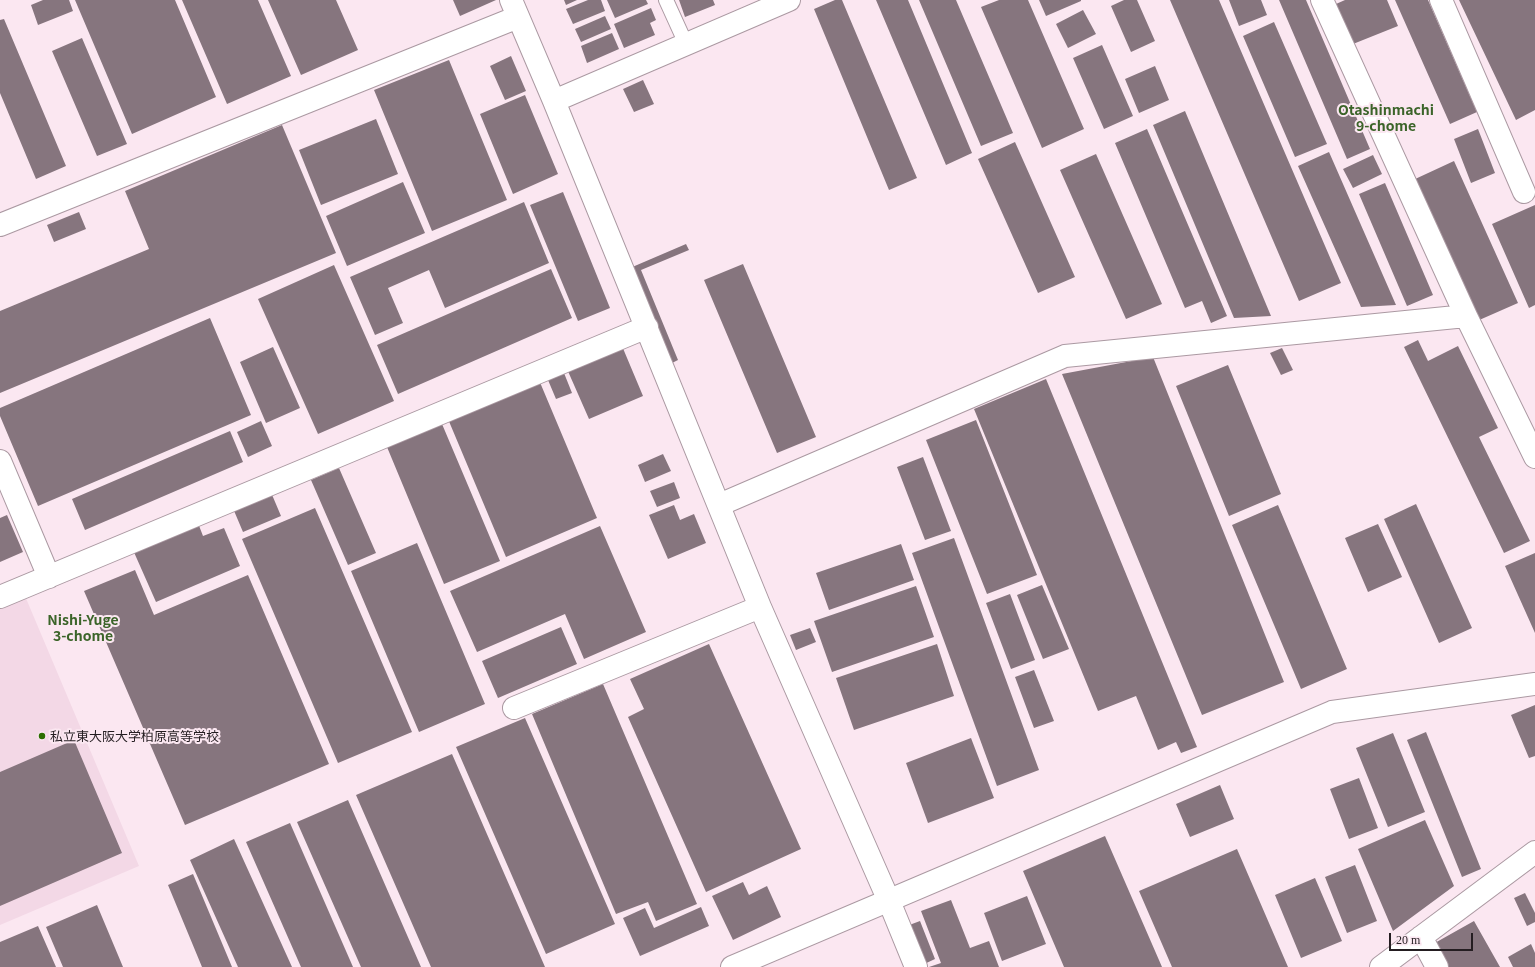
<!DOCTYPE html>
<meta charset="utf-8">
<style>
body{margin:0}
#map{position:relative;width:1535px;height:967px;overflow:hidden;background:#fbe7f1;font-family:Georgia,serif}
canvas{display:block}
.scale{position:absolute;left:1389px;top:933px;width:84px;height:18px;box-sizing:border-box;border:2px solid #241d21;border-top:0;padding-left:5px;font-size:12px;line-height:14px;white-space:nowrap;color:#241d21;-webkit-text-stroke:3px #fbe7f1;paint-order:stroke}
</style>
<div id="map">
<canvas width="1535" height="967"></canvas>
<div class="scale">20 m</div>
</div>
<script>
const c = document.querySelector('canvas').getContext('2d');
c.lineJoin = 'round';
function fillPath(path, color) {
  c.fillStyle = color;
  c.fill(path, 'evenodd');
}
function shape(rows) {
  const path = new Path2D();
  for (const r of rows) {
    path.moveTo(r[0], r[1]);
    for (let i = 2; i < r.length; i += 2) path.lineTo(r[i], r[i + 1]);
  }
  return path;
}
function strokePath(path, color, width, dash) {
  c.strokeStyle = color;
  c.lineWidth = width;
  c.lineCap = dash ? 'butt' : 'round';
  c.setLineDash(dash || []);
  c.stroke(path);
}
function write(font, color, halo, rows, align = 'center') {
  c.font = font + ' Georgia,"Noto Sans JP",serif';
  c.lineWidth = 4;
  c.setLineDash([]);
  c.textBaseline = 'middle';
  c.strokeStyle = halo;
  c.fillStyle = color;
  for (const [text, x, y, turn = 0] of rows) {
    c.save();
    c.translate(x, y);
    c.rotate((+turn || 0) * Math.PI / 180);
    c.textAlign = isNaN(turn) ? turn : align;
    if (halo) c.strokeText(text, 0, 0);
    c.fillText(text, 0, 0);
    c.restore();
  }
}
fillPath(shape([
 [25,596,139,866,0,925,0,607]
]), '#f3d8e6');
fillPath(shape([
 [43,0,69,0,73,11,38,25,31,5],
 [75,0,175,0,216,97,132,134],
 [182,0,258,0,291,76,227,104],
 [268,0,336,0,358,50,301,75],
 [453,0,496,0,460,16],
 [564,0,577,0,566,5],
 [588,0,601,0,605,11,573,24,566,9],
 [607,0,646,0,648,4,615,18],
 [679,0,713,0,715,5,685,17],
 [835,0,842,0,917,178,889,190,814,9],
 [876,0,908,0,972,153,946,165],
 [919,0,956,0,1013,133,981,146],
 [999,0,1028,0,1084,129,1042,148,981,7],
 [1039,0,1081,0,1081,1,1046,16],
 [1124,0,1137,0,1155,41,1131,52,1111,6],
 [1170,0,1219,0,1341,283,1299,301],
 [1229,0,1261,0,1267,15,1239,26],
 [1279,0,1306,0,1370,149,1347,159],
 [1345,0,1387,0,1398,26,1353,44,1336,4],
 [1395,0,1428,0,1477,112,1450,124],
 [1459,0,1535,0,1535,110,1516,120],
 [651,8,656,20,650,23,655,35,624,48,614,24],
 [1083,10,1096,34,1068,48,1056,24],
 [605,16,611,29,581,42,575,29],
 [4,19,66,166,36,179,0,93,0,20],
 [1274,22,1327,144,1295,157,1243,36],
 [612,33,619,49,587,63,581,46],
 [82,38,127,144,97,156,52,51],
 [1102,45,1133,116,1104,129,1073,58],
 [511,56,526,91,505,100,490,66],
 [449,60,507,200,432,231,374,90],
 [1155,66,1169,100,1139,113,1125,79],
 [643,80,654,104,634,112,623,89],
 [525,95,558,174,513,194,480,114],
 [1185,111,1271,316,1234,318,1153,125],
 [376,119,398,174,321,205,299,150],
 [282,125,336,253,0,393,0,311,149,249,125,191],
 [1147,129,1227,316,1211,323,1202,301,1185,308,1115,143],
 [1478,129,1495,173,1471,183,1454,139],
 [1015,142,1075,277,1038,293,978,159],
 [1329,152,1396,305,1361,307,1298,166],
 [1096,154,1162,304,1126,319,1060,170],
 [1373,155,1382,174,1353,188,1343,169],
 [1454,161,1518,303,1477,321,1413,180],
 [403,182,425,233,347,266,326,216],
 [1385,183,1433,295,1407,306,1359,194],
 [563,192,610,308,578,321,530,205],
 [524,202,549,263,445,308,429,270,388,288,403,323,375,335,350,277],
 [1535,205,1535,305,1529,308,1492,224],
 [79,212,86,229,54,242,47,225],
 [686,244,689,250,641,270,678,360,670,364,630,268],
 [743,264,816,437,777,453,704,280],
 [334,265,394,401,318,434,258,299],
 [551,269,572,318,398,394,377,345],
 [210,318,251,415,38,506,0,416,0,408],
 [1418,340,1428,361,1458,346,1498,428,1479,437,1530,541,1504,553,1404,347],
 [622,346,643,396,589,419,567,369],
 [273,347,300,408,266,423,240,362],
 [1282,348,1293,370,1281,375,1270,353],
 [1153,357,1284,682,1202,715,1062,374],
 [1228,365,1281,494,1229,516,1176,386],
 [564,373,572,393,556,399,548,380],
 [1046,379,1197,747,1181,753,1176,742,1158,750,1136,696,1098,711,974,409],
 [539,380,597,518,506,557,448,419],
 [976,420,1037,575,987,594,926,440],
 [261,421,272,446,248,457,237,432],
 [442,424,500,561,444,584,387,447],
 [230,431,243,462,85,530,72,499],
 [663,454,671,471,645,482,638,465],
 [923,457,951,531,925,540,897,467],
 [339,468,376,553,348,565,311,480],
 [674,482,680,498,657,507,650,491],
 [270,490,281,516,243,532,232,506],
 [1416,504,1472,628,1439,643,1384,519],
 [674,505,680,520,694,514,706,543,668,559,649,515],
 [1278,505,1347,669,1301,689,1232,525],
 [315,508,412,732,338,763,242,539],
 [7,515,23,552,0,562,0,518],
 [198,523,203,536,224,528,240,566,156,602,133,550],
 [1378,524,1402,577,1368,592,1345,538],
 [600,526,646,632,584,659,565,614,477,652,450,591],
 [954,538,1039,770,997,786,912,553],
 [417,543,485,704,419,732,351,571],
 [901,544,914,580,829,610,816,573],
 [1535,553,1535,633,1505,566],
 [135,570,154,615,248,575,329,764,185,825,84,591],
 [1042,585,1069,649,1043,659,1017,595],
 [916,586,934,637,832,672,814,621],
 [1010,594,1035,660,1011,669,986,603],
 [561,627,577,664,498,698,482,661],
 [810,628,816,642,796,650,790,635],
 [709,644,801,849,706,892,628,717,644,709,630,679],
 [937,644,954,696,854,730,836,678],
 [1034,670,1054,721,1034,728,1015,677],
 [603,684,697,904,656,921,648,902,616,914,532,714],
 [1535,705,1535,756,1529,758,1511,715],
 [525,718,615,924,546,954,456,747],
 [1426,732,1481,869,1462,877,1407,740],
 [1393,733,1425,812,1388,827,1356,748],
 [971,738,994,798,928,823,906,763],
 [74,740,122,853,0,906,0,772],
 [452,754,545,967,431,967,356,795],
 [1359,778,1378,828,1349,839,1330,789],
 [1220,785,1234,819,1190,837,1176,804],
 [348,800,421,967,361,967,297,822],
 [1425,820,1454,886,1393,931,1358,849],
 [290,823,353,967,301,967,246,842],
 [1105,836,1162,967,1064,967,1023,871],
 [234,839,292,967,238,967,190,860],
 [1237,849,1288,967,1172,967,1139,891],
 [1355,865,1377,921,1347,933,1325,877],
 [193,874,232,967,202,967,168,885],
 [1315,878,1342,941,1301,958,1275,895],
 [743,882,749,895,767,886,781,917,733,940,712,896],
 [1525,893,1535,913,1535,922,1527,926,1514,898],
 [1027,896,1046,944,1002,961,984,913],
 [951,900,970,948,989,941,999,967,929,967,941,963,921,911],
 [97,905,123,967,63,967,46,927],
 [701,907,709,926,640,956,623,918,645,908,654,928],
 [920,921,935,959,920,966,904,927],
 [1474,921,1500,967,1446,967,1433,944],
 [38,926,56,967,0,967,0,942],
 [1531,944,1535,953,1535,967,1513,967,1508,957]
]), '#86757e');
const service = shape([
 [666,0,686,44]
]);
const minor = shape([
 [511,0,554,101,760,607,889,901,916,967],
 [1322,0,1466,316,1535,457],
 [1441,0,1524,192],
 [554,101,789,0],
 [0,225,518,17],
 [0,461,49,577],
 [719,505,1065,356,1466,316],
 [0,597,647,327],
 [514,708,760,607],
 [1421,937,1437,967],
 [1381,967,1535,852]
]);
const tertiary = shape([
 [732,967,1332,712,1535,684]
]);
strokePath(service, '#ab99a2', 16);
strokePath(minor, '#ab99a2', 24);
strokePath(tertiary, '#ab99a2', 24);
strokePath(service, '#fff', 14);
strokePath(minor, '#fff', 22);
strokePath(tertiary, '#fff', 22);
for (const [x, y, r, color] of [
 [42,736,4,"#2c6d00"]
]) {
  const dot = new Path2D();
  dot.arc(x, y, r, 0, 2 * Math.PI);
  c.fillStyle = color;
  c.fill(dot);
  strokePath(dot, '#fbe7f1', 1.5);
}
write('13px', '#241d21', '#fbe7f1', [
 ["私立東大阪大学柏原高等学校",50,736]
], 'left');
write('bold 14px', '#3b6429', '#fbe7f1', [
 ["Otashinmachi",1386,110],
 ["9-chome",1386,126],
 ["Nishi-Yuge",83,620],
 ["3-chome",83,636]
]);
</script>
